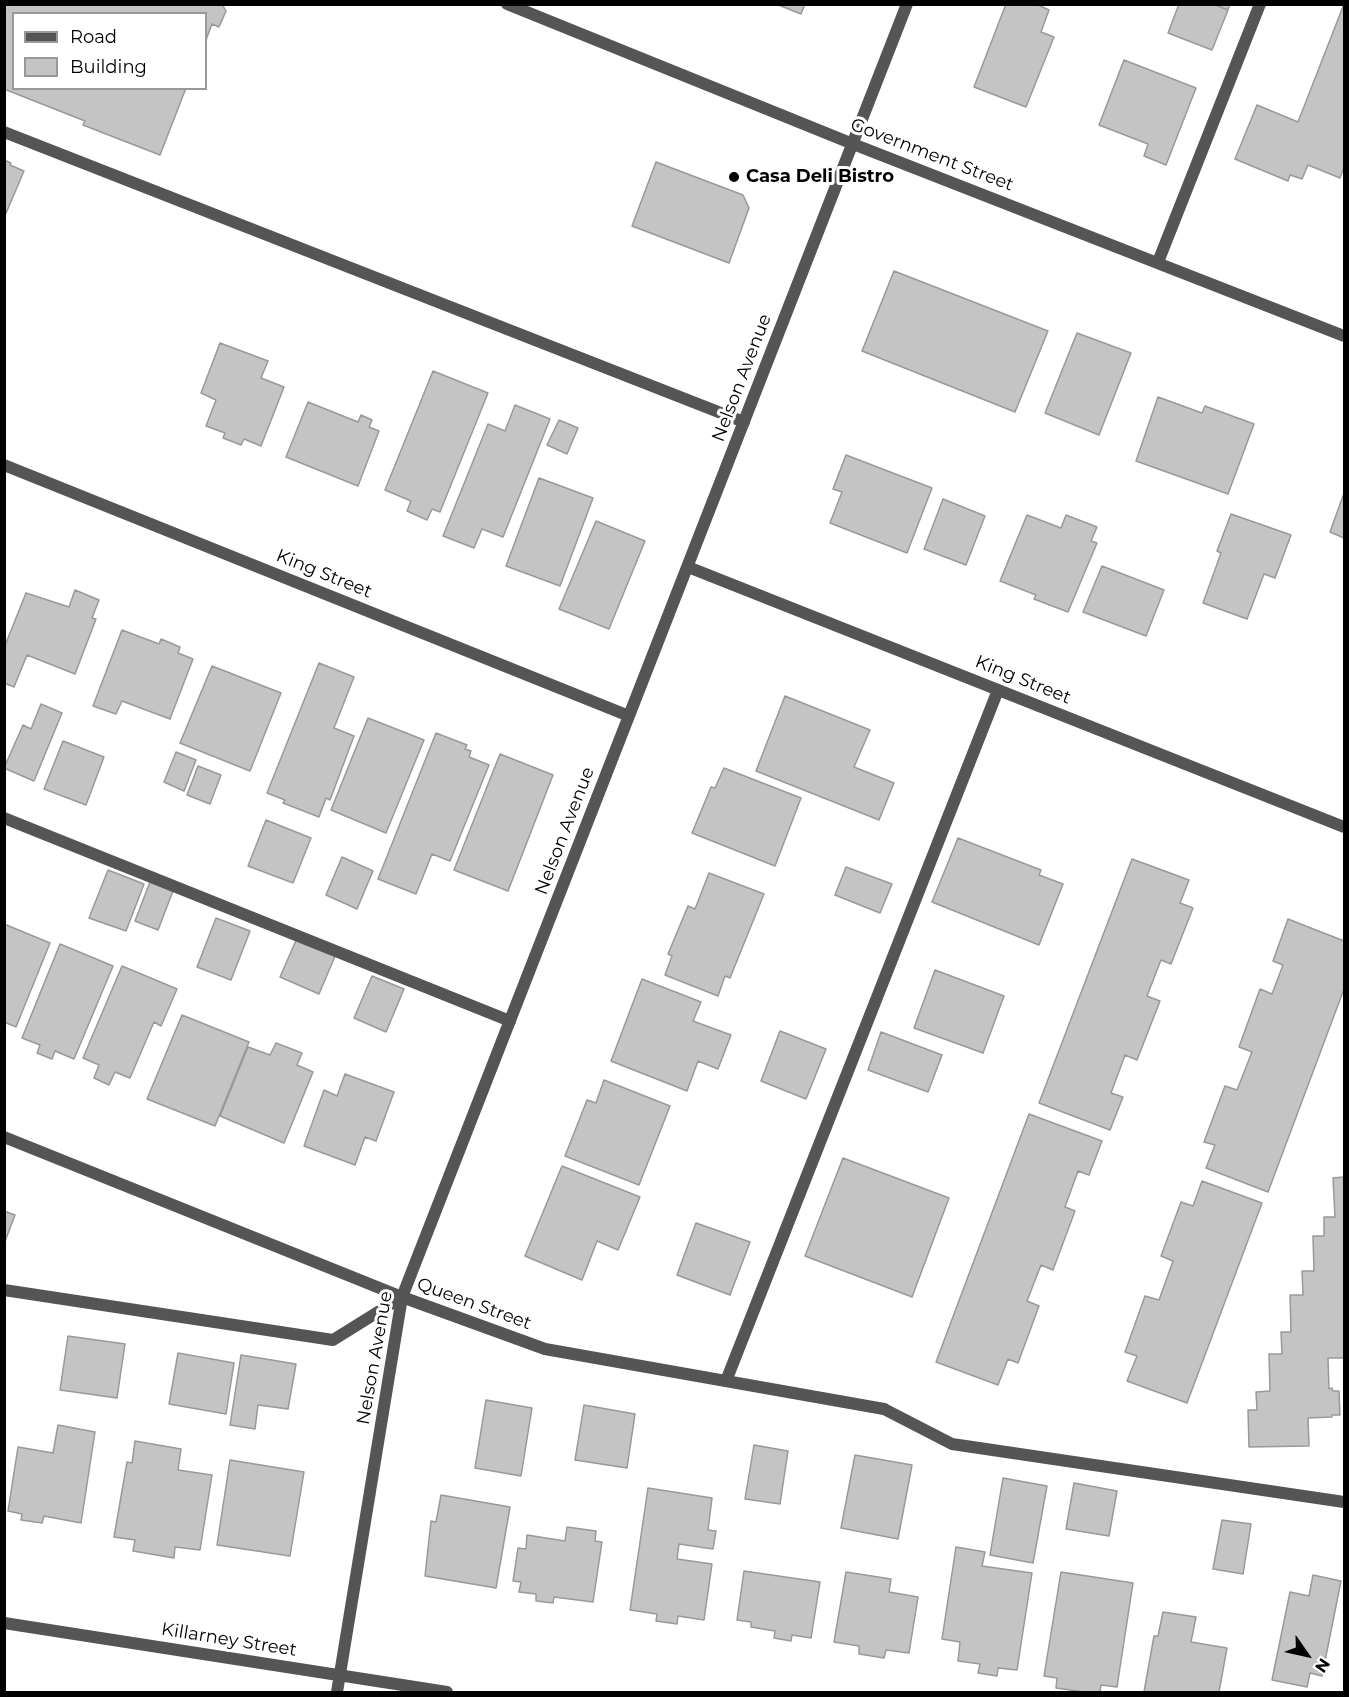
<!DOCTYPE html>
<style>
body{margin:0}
#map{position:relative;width:1349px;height:1697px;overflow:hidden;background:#fff;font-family:Montserrat,sans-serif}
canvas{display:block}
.frame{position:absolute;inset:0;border:6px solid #000;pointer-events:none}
.legend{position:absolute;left:12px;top:12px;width:195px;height:78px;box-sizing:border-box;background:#fff;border:2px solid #999;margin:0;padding:8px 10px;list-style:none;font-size:18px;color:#000}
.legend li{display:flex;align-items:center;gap:12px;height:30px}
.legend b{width:30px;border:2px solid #999}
.north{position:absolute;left:1277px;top:1625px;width:60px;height:60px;-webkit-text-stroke:4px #fff;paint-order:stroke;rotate:124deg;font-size:16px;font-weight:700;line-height:24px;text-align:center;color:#000}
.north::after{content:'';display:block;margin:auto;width:21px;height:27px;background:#000;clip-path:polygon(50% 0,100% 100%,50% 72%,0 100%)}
</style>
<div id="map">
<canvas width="1349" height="1697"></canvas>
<div class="frame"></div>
<ul class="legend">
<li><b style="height:8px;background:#555"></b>Road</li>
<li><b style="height:16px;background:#c4c4c4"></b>Building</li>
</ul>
<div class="north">N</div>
</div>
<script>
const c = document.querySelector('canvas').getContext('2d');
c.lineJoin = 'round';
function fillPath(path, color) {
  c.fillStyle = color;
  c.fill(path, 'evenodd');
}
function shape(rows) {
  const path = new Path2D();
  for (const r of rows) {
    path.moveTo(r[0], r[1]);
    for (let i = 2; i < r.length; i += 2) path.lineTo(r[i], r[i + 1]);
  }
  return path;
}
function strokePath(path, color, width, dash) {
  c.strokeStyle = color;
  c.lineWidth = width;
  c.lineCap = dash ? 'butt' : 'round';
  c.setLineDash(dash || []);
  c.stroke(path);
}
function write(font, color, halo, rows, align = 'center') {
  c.font = font + ' Montserrat,sans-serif';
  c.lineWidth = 6;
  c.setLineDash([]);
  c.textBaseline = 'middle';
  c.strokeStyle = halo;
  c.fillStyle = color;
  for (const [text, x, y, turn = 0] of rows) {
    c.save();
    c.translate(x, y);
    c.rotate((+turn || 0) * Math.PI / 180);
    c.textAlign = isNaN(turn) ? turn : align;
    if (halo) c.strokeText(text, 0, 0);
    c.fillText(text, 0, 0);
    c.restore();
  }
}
const building = shape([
 [4,4,222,4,226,11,219,27,212,24,206,40,206,14,14,14,14,88,186,88,160,155,83,125,85,121,4,89,4,4],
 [776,4,805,4,801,14,776,4],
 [1006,4,1036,4,1049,10,1041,32,1054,37,1026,107,974,87,1006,4],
 [1179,4,1213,4,1228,10,1212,50,1168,33,1179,4],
 [1213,4,1230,4,1228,10,1213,4],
 [1344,4,1344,167,1340,178,1308,165,1302,179,1290,175,1288,181,1235,159,1257,105,1298,122,1344,4],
 [1124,60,1196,88,1166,165,1144,156,1148,144,1099,125,1124,60],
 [4,160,11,163,10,165,24,171,4,218,4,160],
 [656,162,743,195,749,208,729,263,632,226,656,162],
 [894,271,1048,331,1015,412,862,351,894,271],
 [1077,333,1131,353,1099,435,1045,413,1077,333],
 [220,343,268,361,261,378,284,387,261,446,244,439,241,445,223,438,225,433,206,426,216,400,201,393,220,343],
 [433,371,488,393,440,512,432,509,427,520,407,511,411,501,385,490,433,371],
 [1158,397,1202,413,1205,406,1254,424,1228,494,1136,461,1158,397],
 [308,402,358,422,361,415,372,420,369,427,379,431,358,486,286,457,308,402],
 [515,405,550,419,503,537,482,529,474,548,443,536,488,424,505,431,515,405],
 [559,420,578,428,567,454,547,445,559,420],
 [846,455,932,488,907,553,830,523,842,492,833,489,846,455],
 [539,478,593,498,560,586,506,566,539,478],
 [1344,493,1344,538,1330,532,1344,493],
 [943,499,985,516,966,565,924,549,943,499],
 [1231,514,1291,535,1275,578,1264,574,1247,619,1203,603,1221,553,1217,551,1231,514],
 [1027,515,1061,528,1066,515,1097,527,1091,541,1097,543,1068,612,1034,599,1036,595,1000,581,1027,515],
 [596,521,645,541,609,629,559,609,596,521],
 [1102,566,1164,590,1146,636,1083,612,1102,566],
 [75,590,99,600,92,618,96,619,75,674,27,655,14,687,4,683,4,648,26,593,69,607,75,590],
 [122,630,159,644,161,639,180,647,178,653,193,659,170,719,122,701,116,714,93,706,122,630],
 [319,663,354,677,334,728,354,736,330,800,326,798,319,817,283,803,285,800,267,793,319,663],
 [212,666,281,693,250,771,180,743,212,666],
 [785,696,870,730,854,767,894,783,879,820,756,771,785,696],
 [41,704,62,713,34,781,4,768,23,725,31,729,41,704],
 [368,718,424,740,386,833,331,810,368,718],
 [436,733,467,745,465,749,471,751,469,757,489,765,450,861,432,854,416,894,378,879,436,733],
 [63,741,104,757,86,805,44,789,63,741],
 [176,752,196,760,184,791,164,782,176,752],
 [500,754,553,775,508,891,454,870,500,754],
 [198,766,221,775,210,804,187,795,198,766],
 [724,768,801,798,775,866,692,833,711,787,715,788,724,768],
 [266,820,311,838,293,883,248,866,266,820],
 [958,838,1041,870,1039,875,1063,884,1039,945,932,902,958,838],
 [342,857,373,871,357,909,326,895,342,857],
 [1132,859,1189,880,1180,903,1193,908,1171,964,1161,960,1147,996,1160,1001,1137,1060,1125,1055,1111,1093,1123,1097,1110,1130,1039,1103,1132,859],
 [846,867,892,884,880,913,835,895,846,867],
 [108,870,144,884,126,931,89,918,108,870],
 [709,873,764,894,730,978,725,976,718,996,665,975,672,956,668,954,688,906,695,909,709,873],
 [150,882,173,891,158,930,135,921,150,882],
 [216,918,250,931,231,980,197,967,216,918],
 [1288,919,1344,941,1344,989,1268,1192,1206,1168,1215,1145,1204,1142,1225,1086,1237,1090,1252,1052,1239,1047,1260,989,1272,994,1283,965,1273,961,1288,919],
 [4,924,50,943,16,1027,4,1022,4,924],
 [297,938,336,954,319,994,280,977,297,938],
 [60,944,113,966,74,1059,55,1051,52,1059,37,1053,40,1045,22,1038,60,944],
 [122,966,177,989,161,1026,154,1022,130,1078,115,1072,109,1085,94,1078,99,1065,83,1058,122,966],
 [935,970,1004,996,983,1053,914,1028,935,970],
 [372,976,404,989,386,1032,354,1018,372,976],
 [642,979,701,1002,693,1021,731,1035,718,1069,698,1061,687,1091,611,1061,642,979],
 [182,1015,249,1042,215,1126,147,1099,182,1015],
 [780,1031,826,1049,806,1099,761,1081,780,1031],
 [881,1032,942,1055,928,1092,868,1070,881,1032],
 [276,1043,302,1053,297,1065,313,1072,284,1143,220,1116,248,1047,270,1055,276,1043],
 [345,1074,394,1092,376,1141,365,1137,355,1165,304,1146,324,1090,337,1096,345,1074],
 [604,1080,670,1106,639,1185,565,1156,587,1100,596,1103,604,1080],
 [1029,1114,1102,1141,1089,1175,1078,1171,1065,1207,1075,1211,1053,1270,1041,1265,1027,1301,1039,1306,1018,1363,1008,1359,998,1385,936,1362,1029,1114],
 [843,1158,949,1198,912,1297,805,1256,843,1158],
 [562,1166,640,1197,618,1250,597,1241,582,1280,525,1256,562,1166],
 [1344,1177,1344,1358,1328,1358,1329,1389,1332,1388,1333,1391,1339,1391,1340,1415,1332,1415,1332,1417,1308,1418,1309,1446,1249,1447,1248,1410,1257,1410,1256,1392,1270,1391,1269,1354,1282,1354,1281,1332,1291,1332,1290,1295,1303,1295,1302,1271,1314,1271,1313,1236,1324,1236,1324,1217,1335,1217,1333,1178,1344,1177],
 [1202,1181,1262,1203,1187,1403,1127,1381,1137,1356,1125,1352,1145,1296,1159,1300,1173,1261,1161,1256,1181,1202,1193,1206,1202,1181],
 [4,1211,15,1215,4,1244,4,1211],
 [696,1223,750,1242,730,1295,677,1275,696,1223],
 [68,1336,125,1344,117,1398,60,1390,68,1336],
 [178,1353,234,1363,226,1414,169,1404,178,1353],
 [241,1355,296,1364,288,1409,258,1405,255,1429,230,1425,241,1355],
 [486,1400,532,1408,521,1476,475,1468,486,1400],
 [584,1405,635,1414,627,1468,575,1460,584,1405],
 [58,1425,95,1432,81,1523,44,1516,42,1523,21,1520,22,1514,8,1511,18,1447,53,1453,58,1425],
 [135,1441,181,1449,178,1470,212,1475,200,1550,175,1547,174,1558,133,1551,135,1540,114,1537,127,1462,132,1463,135,1441],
 [754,1445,788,1451,780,1504,745,1499,754,1445],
 [855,1455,912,1465,898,1539,841,1528,855,1455],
 [230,1460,304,1472,290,1556,217,1545,230,1460],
 [1003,1478,1047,1486,1033,1563,990,1555,1003,1478],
 [1074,1483,1117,1491,1109,1536,1066,1529,1074,1483],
 [648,1488,712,1498,708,1530,716,1531,713,1549,679,1544,677,1559,712,1564,704,1620,678,1616,677,1624,656,1621,657,1614,630,1610,648,1488],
 [441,1495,510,1507,496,1588,425,1576,431,1521,436,1522,441,1495],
 [1222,1520,1251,1524,1243,1574,1213,1569,1222,1520],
 [567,1527,596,1531,595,1541,602,1542,593,1602,554,1597,553,1603,536,1601,536,1594,519,1592,521,1582,513,1581,518,1548,526,1549,527,1535,565,1541,567,1527],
 [956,1547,985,1552,982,1566,1032,1573,1017,1670,998,1668,997,1676,978,1673,980,1664,958,1661,960,1642,942,1639,956,1547],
 [744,1571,820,1582,811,1638,792,1635,791,1641,774,1638,775,1631,751,1627,751,1622,737,1620,744,1571],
 [846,1572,891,1579,889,1592,918,1597,909,1653,886,1650,884,1658,859,1654,859,1646,834,1642,846,1572],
 [1061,1572,1133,1583,1117,1687,1101,1685,1100,1692,1084,1692,1056,1688,1057,1678,1044,1676,1061,1572],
 [1313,1575,1341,1581,1322,1676,1310,1673,1307,1687,1272,1680,1290,1592,1309,1596,1313,1575],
 [1163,1612,1196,1617,1191,1642,1227,1648,1219,1692,1144,1692,1154,1636,1158,1636,1163,1612]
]);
fillPath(building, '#c4c4c4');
strokePath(building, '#999', 1.5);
strokePath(shape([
 [4,132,744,422],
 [1158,262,1260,4],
 [4,818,510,1021],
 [4,1290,333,1340,402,1297],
 [726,1381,998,690],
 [884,1409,952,1444,1344,1502]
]), '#555', 12);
strokePath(shape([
 [4,465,629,716],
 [688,567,1344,827],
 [4,1137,402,1297,545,1349,884,1409],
 [4,1623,447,1692],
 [337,1692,402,1297,907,4]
]), '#555', 12);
strokePath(shape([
 [507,4,853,144,1344,336]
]), '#555', 12);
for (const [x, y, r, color] of [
 [734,177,6,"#000"]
]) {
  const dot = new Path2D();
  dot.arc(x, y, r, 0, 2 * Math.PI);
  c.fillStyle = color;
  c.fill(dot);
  strokePath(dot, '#fff', 2);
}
write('18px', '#000', '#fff', [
 ["Government Street",932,155,21],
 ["Nelson Avenue",742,378,-69],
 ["King Street",324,574,22],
 ["King Street",1023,680,22],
 ["Nelson Avenue",565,831,-69],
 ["Queen Street",474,1304,20],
 ["Nelson Avenue",375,1358,-80],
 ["Killarney Street",229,1640,9]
]);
write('bold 18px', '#000', '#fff', [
 ["Casa Deli Bistro",746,177]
], 'left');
</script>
